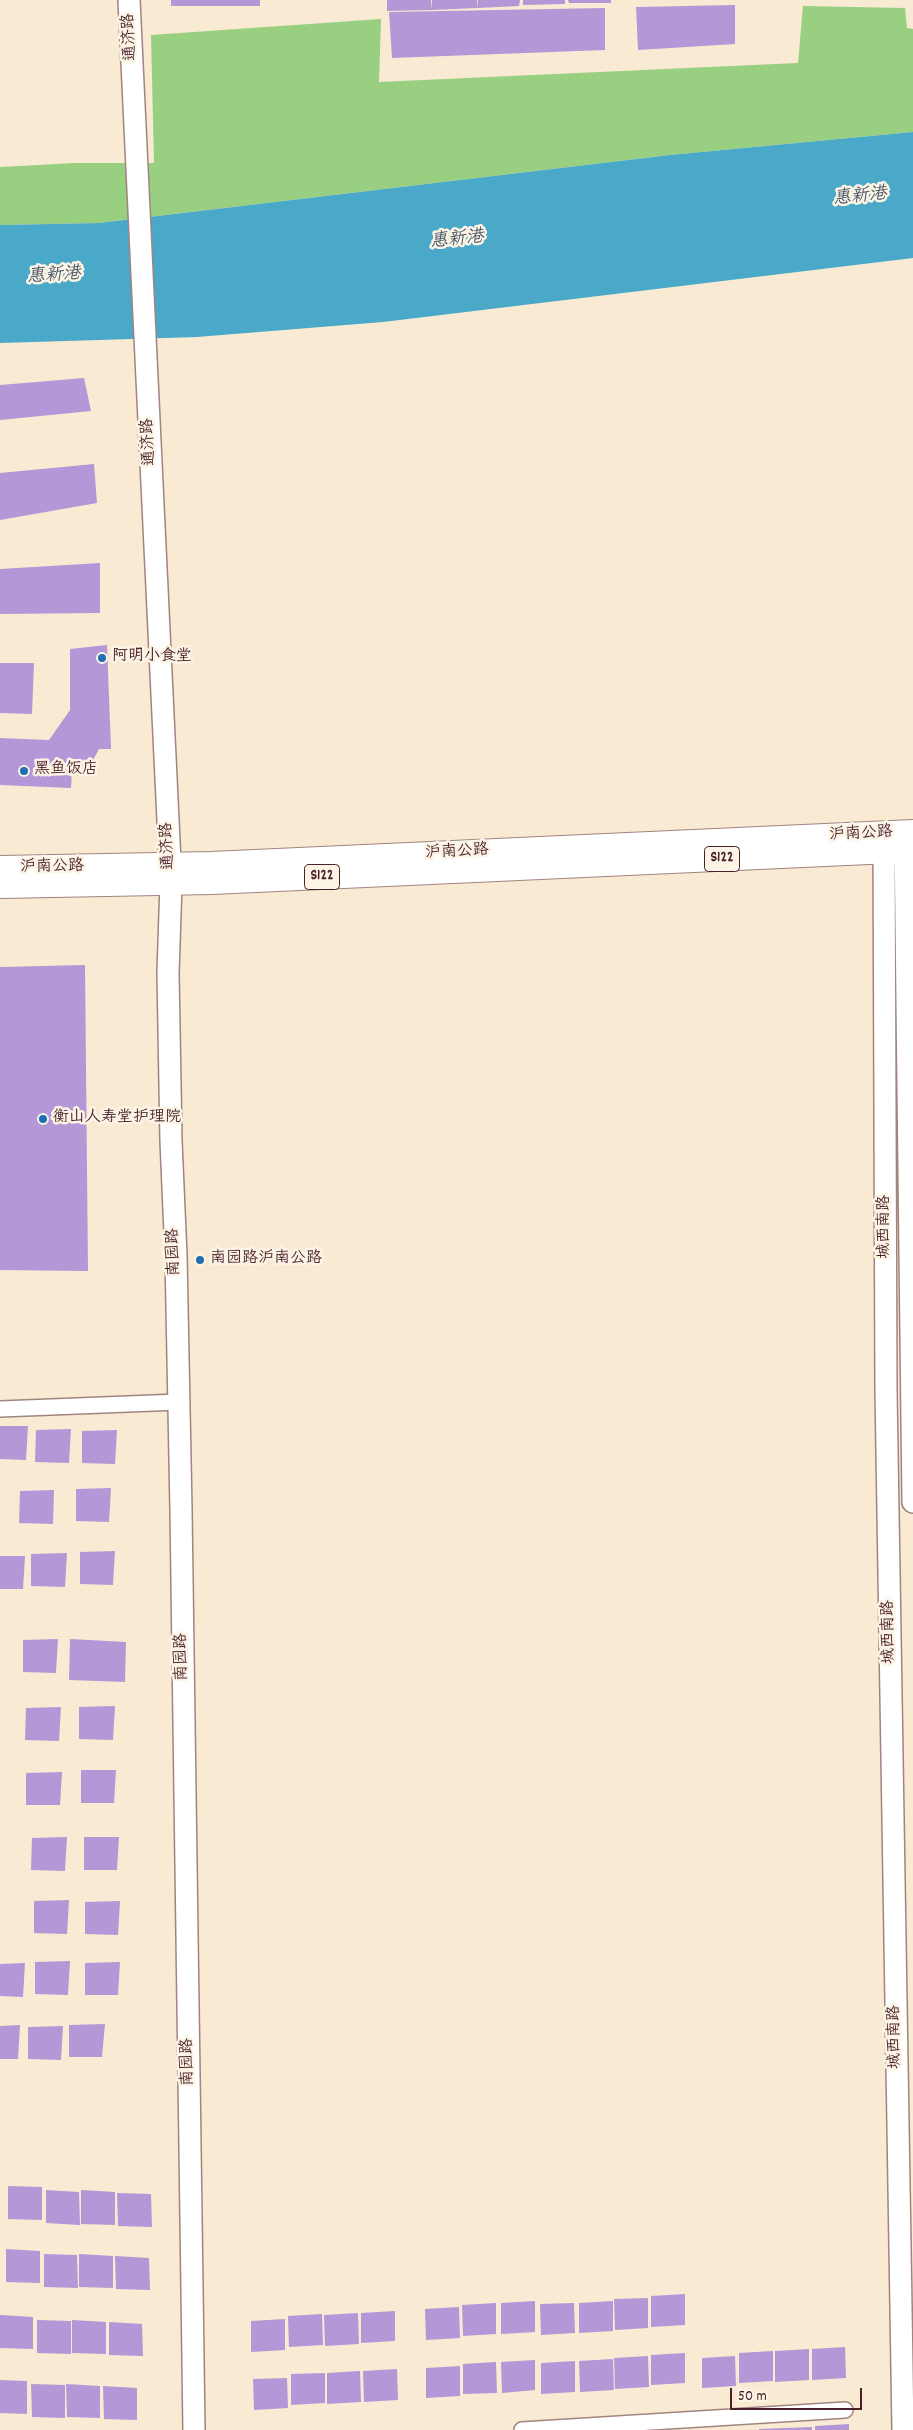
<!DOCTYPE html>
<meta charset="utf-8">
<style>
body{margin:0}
#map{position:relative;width:913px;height:2430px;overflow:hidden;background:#f8ead3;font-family:Dekko,sans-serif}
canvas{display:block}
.scale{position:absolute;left:730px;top:2388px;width:132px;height:22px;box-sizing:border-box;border:2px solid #4a1f2b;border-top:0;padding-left:6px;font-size:15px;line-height:18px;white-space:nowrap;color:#4a1f2b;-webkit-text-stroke:4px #fcf5e5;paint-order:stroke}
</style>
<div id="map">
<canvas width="913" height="2430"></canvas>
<div class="scale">50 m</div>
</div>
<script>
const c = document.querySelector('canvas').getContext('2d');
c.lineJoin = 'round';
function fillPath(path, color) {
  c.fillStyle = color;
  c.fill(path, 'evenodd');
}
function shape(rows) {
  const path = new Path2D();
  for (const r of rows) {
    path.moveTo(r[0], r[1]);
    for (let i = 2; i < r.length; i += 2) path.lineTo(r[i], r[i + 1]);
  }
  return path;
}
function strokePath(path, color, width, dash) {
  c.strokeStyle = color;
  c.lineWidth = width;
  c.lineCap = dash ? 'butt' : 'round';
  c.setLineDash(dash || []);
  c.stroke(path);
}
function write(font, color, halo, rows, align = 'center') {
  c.font = font + ' Dekko,"LXGW WenKai TC",sans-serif';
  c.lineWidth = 5;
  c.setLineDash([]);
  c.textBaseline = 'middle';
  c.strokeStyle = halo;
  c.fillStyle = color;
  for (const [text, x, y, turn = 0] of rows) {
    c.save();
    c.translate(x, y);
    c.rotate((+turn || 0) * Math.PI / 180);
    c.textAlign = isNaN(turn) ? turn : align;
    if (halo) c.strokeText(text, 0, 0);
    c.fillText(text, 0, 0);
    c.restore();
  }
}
fillPath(shape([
 [803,6,905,8,907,28,913,29,913,132,670,155,99,223,0,225,0,167,75,163,154,163,151,35,381,19,379,82,798,63]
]), '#98cf81');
fillPath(shape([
 [913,132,913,258,383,322,197,337,0,343,0,225,99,223,670,155]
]), '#4aa8c8');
fillPath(shape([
 [171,0,260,0,260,6,171,6],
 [387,0,431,0,432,10,387,11],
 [432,0,477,0,478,8,432,10],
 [478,0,520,0,519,6,478,8],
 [523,0,565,0,565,4,523,5],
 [568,0,611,0,611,3,569,3],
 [735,5,735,44,638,50,636,7],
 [605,8,605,50,392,58,389,12],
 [84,378,91,411,0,420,0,385],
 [94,464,97,503,0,520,0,473],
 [100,563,100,613,0,614,0,569],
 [107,645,111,749,99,749,92,762,72,772,71,788,0,785,0,738,49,740,70,710,70,649],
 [0,663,34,663,32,714,0,713],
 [85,965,88,1271,0,1270,0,967],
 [0,1426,28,1426,26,1460,0,1459],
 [71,1429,69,1463,35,1462,36,1430],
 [117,1430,115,1464,82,1463,82,1431],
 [111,1488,109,1522,76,1521,76,1489],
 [54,1490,53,1524,19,1523,20,1491],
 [115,1551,113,1585,80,1584,80,1552],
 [67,1553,65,1587,31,1586,31,1554],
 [0,1556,25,1556,23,1589,0,1589],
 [58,1639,56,1673,23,1672,23,1640],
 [70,1639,126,1642,125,1682,69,1680],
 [115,1706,113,1740,79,1739,79,1707],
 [61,1707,59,1741,25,1740,26,1708],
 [81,1770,116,1770,114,1803,81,1803],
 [62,1772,60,1805,26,1805,26,1773],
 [67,1837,65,1871,31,1870,32,1838],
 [84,1837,119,1837,117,1870,84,1870],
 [69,1900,67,1934,34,1933,34,1901],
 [120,1901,118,1935,85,1934,85,1902],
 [70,1961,68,1995,35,1994,35,1962],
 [120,1962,118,1995,85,1995,85,1963],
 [25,1963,23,1997,0,1996,0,1964],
 [105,2024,102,2057,69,2057,69,2025],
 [20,2025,18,2059,0,2059,0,2026],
 [63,2026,61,2060,28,2059,28,2027],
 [8,2186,42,2187,42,2220,8,2219],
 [46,2190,79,2192,80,2225,46,2223],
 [81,2190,115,2192,115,2225,81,2224],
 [117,2193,151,2194,152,2227,118,2226],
 [6,2249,40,2251,40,2283,6,2282],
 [44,2254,77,2255,78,2288,44,2287],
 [79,2254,113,2256,113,2288,79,2287],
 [115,2256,149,2258,150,2290,116,2289],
 [685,2294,685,2325,651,2327,651,2296],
 [648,2298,648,2328,615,2330,614,2299],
 [535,2301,535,2332,501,2334,501,2303],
 [613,2301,613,2331,579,2333,579,2303],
 [496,2303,496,2334,463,2336,462,2305],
 [574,2303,575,2333,541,2335,540,2304],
 [459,2307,460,2338,426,2340,425,2309],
 [395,2311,395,2341,361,2343,361,2313],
 [358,2313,359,2344,325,2346,324,2315],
 [322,2314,323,2345,289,2347,288,2316],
 [0,2315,33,2317,33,2349,0,2348],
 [285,2319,285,2350,251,2352,251,2321],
 [37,2320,71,2321,71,2354,37,2353],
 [72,2320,106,2322,106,2354,72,2353],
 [109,2322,142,2324,143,2356,109,2355],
 [845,2347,846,2378,812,2380,812,2349],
 [809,2349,809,2380,775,2382,775,2351],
 [773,2351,773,2381,739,2383,739,2353],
 [685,2353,685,2383,651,2385,651,2355],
 [648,2356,649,2387,615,2389,614,2358],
 [735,2356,736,2386,702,2388,702,2358],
 [613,2359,614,2390,580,2392,579,2361],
 [535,2360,535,2390,502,2393,501,2362],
 [575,2361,575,2392,541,2394,541,2363],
 [496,2362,497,2393,463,2394,463,2364],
 [460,2366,460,2396,426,2398,426,2368],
 [397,2369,398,2400,364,2402,363,2371],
 [360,2371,361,2402,327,2404,327,2373],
 [325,2373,325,2403,291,2405,291,2374],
 [287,2378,288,2408,254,2410,253,2379],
 [0,2380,27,2381,27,2414,0,2413],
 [31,2384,65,2385,65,2418,32,2417],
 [66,2384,100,2386,100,2418,67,2417],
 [103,2386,137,2388,137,2420,104,2419],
 [849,2424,849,2430,815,2430,815,2426],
 [812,2427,812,2430,759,2430,759,2429]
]), '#b397d7');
const street = shape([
 [0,1409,179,1402],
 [522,2430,845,2410]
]);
const secondary = shape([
 [129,0,171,883,168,973,171,1141,176,1256,181,1510,194,2430],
 [884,834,886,1390,903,2430],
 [905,835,913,1502]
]);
const primary = shape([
 [0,868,211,864,913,832],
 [0,886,212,882,913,850]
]);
strokePath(street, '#a1847f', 18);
strokePath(secondary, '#a1847f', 24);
strokePath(primary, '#a1847f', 26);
strokePath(street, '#fff', 15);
strokePath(secondary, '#fff', 21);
strokePath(primary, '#fff', 24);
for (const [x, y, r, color] of [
 [102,658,5,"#1f6fb2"],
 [24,771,5,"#1f6fb2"],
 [43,1119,5,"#1f6fb2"],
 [200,1260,5,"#1f6fb2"]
]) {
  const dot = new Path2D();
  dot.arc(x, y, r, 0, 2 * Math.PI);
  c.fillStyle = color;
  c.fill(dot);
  strokePath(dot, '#fcf5e5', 2);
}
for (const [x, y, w] of [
 [722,859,35],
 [322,877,35]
]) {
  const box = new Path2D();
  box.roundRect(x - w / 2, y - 12.5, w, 25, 4);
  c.fillStyle = '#fcf5e5';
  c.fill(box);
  strokePath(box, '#4a1f2b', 1);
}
write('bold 15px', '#4a1f2b', null, [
 ["S122",722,859],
 ["S122",322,877]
]);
write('16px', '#4a1f2b', '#fcf5e5', [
 ["通济路",131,37,-93],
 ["通济路",150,442,-93],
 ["沪南公路",861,835,-3],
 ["通济路",169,846,-93],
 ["沪南公路",457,853,-3],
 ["沪南公路",52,868,-1],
 ["城西南路",886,1227,-90],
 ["南园路",175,1252,-92],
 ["城西南路",890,1632,-91],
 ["南园路",183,1657,-91],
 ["城西南路",896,2037,-91],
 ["南园路",189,2062,-91]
]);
write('16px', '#4a1f2b', '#fcf5e5', [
 ["阿明小食堂",112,658],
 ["黑鱼饭店",34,771],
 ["衡山人寿堂护理院",53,1119],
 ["南园路沪南公路",210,1260]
], 'left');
write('italic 18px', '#4a566a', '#fcf5e5', [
 ["惠新港",860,198,-6],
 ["惠新港",457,241,-6],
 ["惠新港",54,277,-4]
]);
</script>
